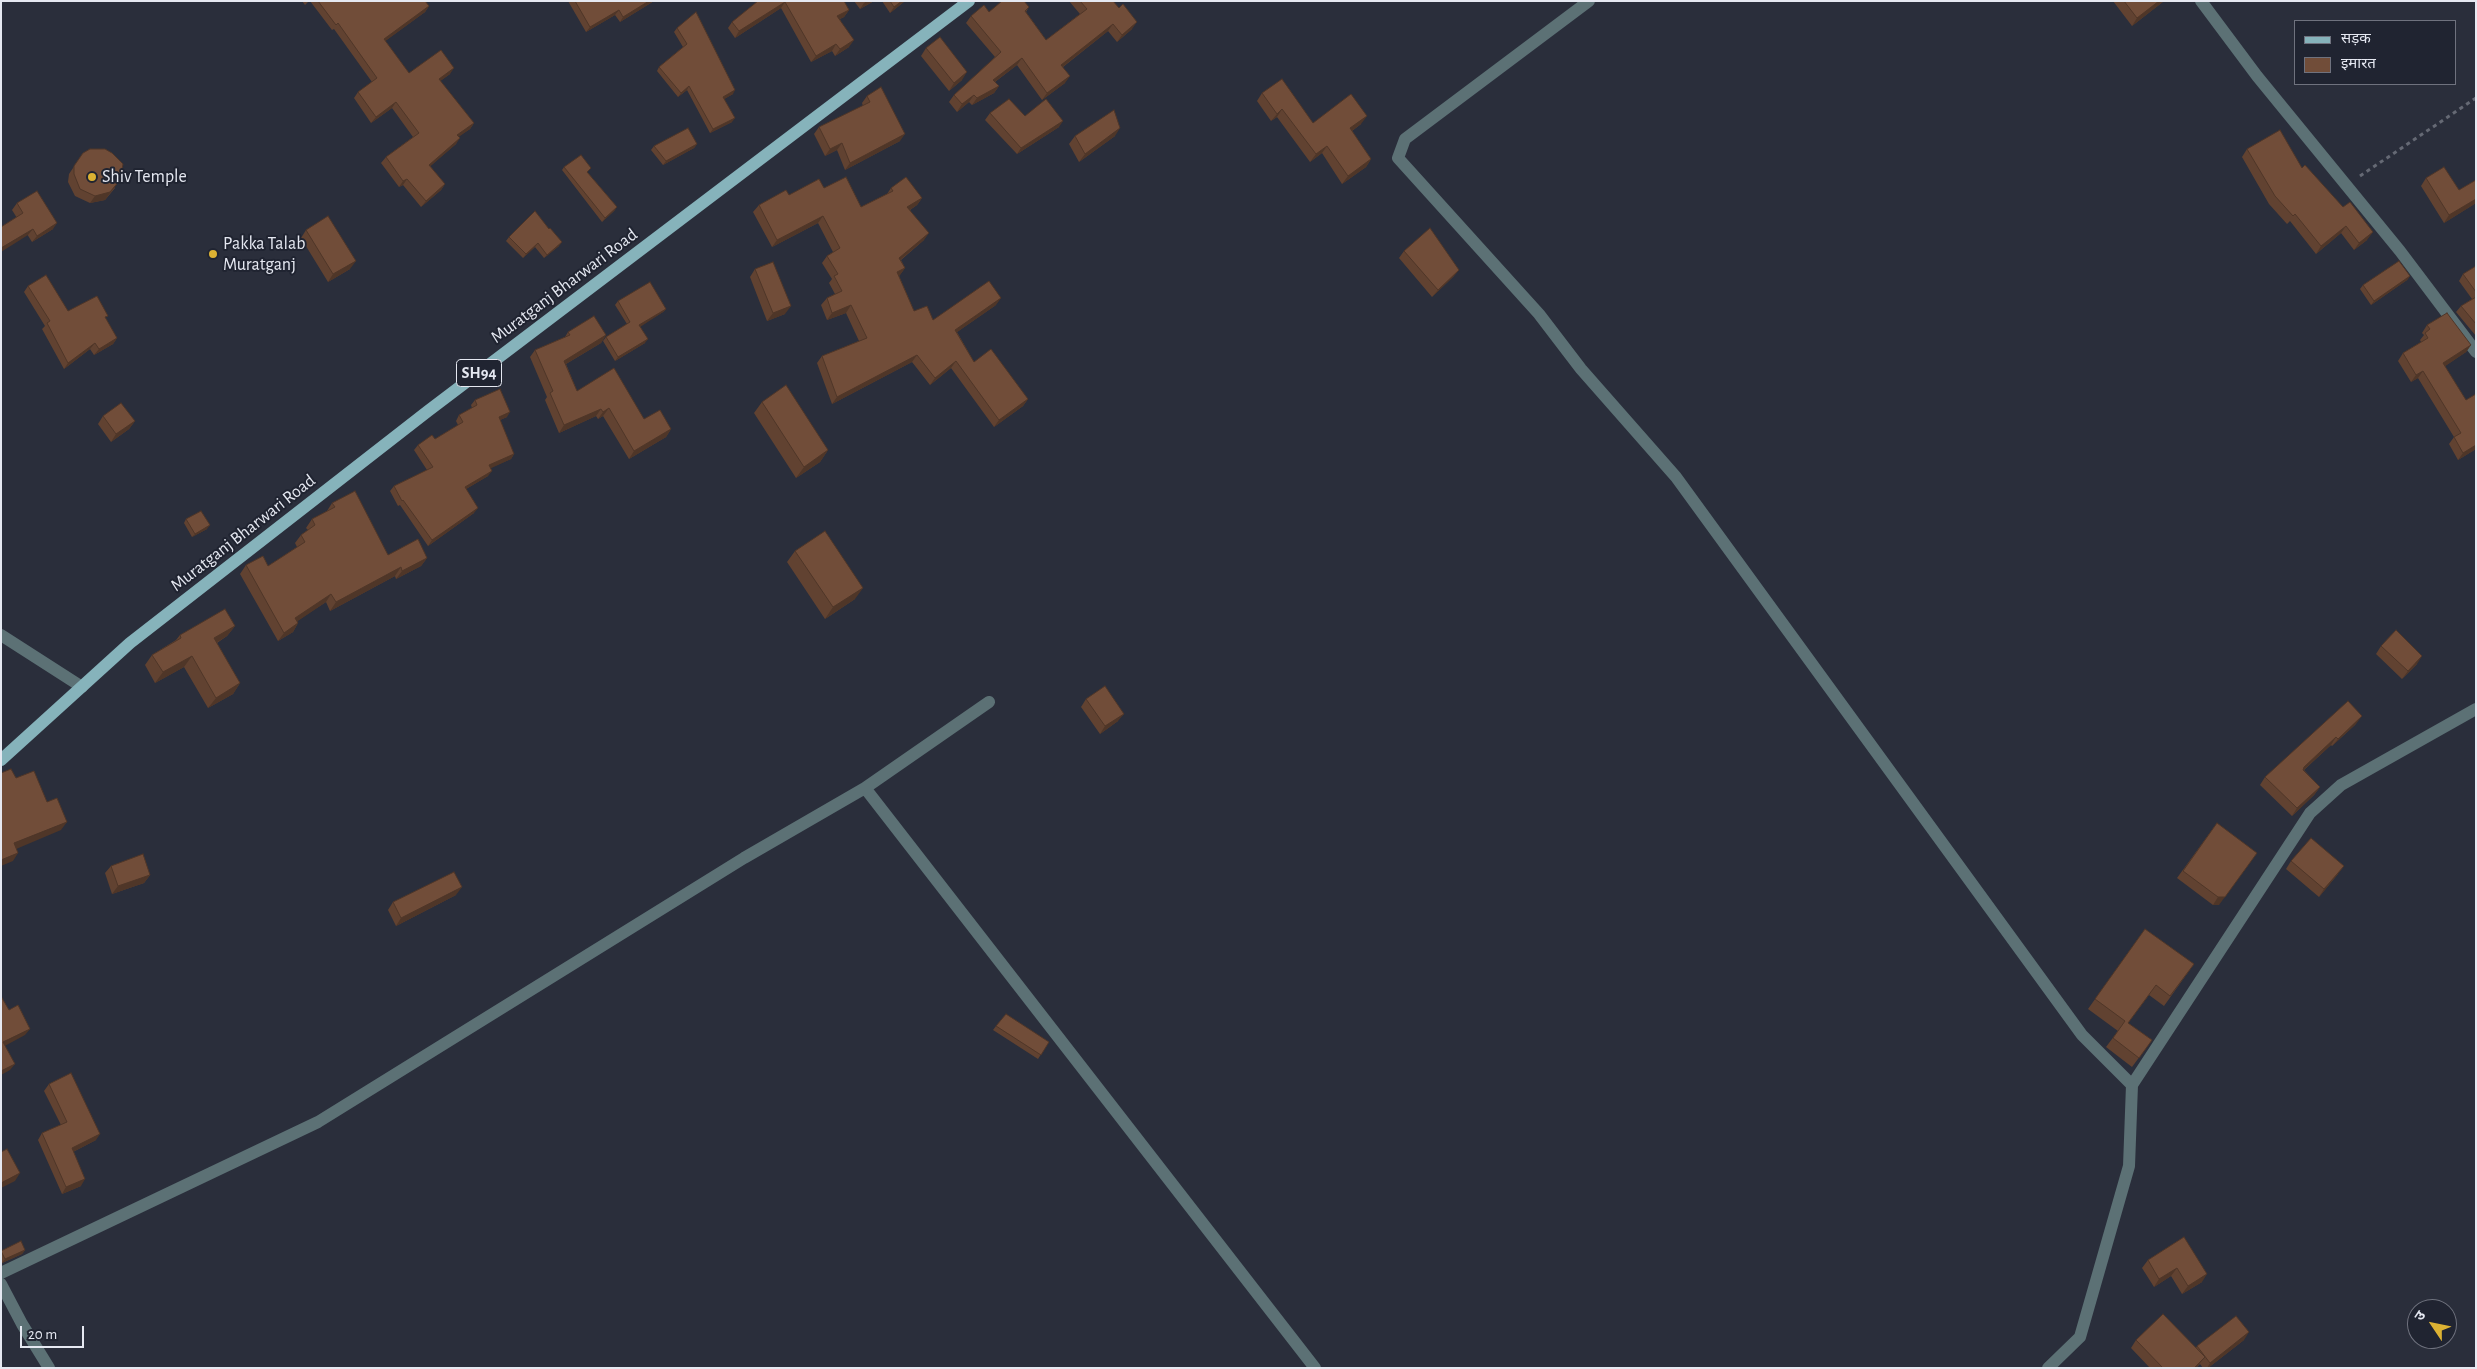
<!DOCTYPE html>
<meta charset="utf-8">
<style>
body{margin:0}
#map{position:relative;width:2477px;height:1369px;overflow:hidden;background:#2a2e3b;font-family:"Alegreya Sans","Noto Sans Devanagari",sans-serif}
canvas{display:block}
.frame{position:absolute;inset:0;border:2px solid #e5e8f1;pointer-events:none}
.legend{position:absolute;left:2294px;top:20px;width:162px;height:65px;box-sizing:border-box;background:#202431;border:1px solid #6f727e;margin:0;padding:6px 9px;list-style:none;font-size:15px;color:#e5e8f1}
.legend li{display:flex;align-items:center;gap:10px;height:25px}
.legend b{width:25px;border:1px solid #6f727e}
.north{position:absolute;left:2407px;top:1299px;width:50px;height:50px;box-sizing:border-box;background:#202431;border:1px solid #6f727e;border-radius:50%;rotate:304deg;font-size:14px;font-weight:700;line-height:20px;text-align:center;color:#e5e8f1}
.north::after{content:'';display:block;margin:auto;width:18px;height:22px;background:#dcb233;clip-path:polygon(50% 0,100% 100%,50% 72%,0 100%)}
.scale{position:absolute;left:20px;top:1326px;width:64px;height:22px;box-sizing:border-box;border:2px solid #e5e8f1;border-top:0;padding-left:6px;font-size:15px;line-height:18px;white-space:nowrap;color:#e5e8f1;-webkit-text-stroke:4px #202431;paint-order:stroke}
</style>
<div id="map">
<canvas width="2477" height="1369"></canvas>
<div class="frame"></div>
<ul class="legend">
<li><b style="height:6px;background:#86b3bb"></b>सड़क</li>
<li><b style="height:14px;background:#714d39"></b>इमारत</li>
</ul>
<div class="north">उ</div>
<div class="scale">20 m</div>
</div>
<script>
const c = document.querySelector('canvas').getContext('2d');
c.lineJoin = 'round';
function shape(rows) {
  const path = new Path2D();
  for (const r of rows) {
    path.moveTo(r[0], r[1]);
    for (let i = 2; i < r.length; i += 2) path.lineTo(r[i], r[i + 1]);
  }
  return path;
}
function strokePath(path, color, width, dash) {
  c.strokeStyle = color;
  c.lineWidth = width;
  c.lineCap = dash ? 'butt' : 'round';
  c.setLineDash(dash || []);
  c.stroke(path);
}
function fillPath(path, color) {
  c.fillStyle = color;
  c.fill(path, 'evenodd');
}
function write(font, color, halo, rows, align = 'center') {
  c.font = font + ' "Alegreya Sans",sans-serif';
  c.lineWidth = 4;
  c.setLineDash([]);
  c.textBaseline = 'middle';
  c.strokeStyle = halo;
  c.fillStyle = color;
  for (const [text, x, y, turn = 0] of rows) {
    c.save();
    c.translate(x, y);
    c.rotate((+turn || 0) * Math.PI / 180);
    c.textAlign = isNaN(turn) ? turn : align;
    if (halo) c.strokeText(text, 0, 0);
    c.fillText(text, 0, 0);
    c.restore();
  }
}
strokePath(shape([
 [2360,176,2476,98]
]), '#656974', 3, [4, 4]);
strokePath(shape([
 [1589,1,1405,139,1398,158,1539,314,1581,369,1676,477,2082,1035,2132,1085],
 [2201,1,2257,76,2400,251,2476,352],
 [1,635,82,687],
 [865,788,1315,1368],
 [1,1273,318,1122,744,858,865,788,989,702],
 [1,1284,22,1324,49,1368],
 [2048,1368,2080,1337,2129,1166,2132,1085,2310,813,2341,785,2476,709]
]), '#5c7175', 12);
strokePath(shape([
 [1,760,130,643,428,411,969,1]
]), '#86b3bb', 12);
fillPath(shape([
 [302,1,309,1,305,5],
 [310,1,425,1,429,6,425,12,385,41,409,73,450,74,440,81,474,123,470,129,459,136,456,144,430,166,445,184,441,190,421,207,403,185,399,187,381,163,386,157,413,137,392,108,371,123,354,98,358,92,372,82,334,29,332,30],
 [568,1,654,1,620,22,615,15,586,32],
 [758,1,844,1,849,10,844,17,840,19,849,47,835,56,832,51,811,62,781,8,735,38,728,28,732,22],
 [854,1,874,1,860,9],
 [882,1,905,1,890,13],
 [1069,1,1113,1,1132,29,1117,42,1108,31,1063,67,1065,83,1042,100,1017,65,995,82,999,86,994,93,972,105,969,102,957,112,949,102,954,95,995,57,966,23,971,16,989,12,1029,7,1026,12,1046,40,1080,14],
 [2113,1,2164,1,2132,26],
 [677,28,733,94,724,99,732,122,710,133,687,90,678,97,657,71,659,67,683,47,674,32],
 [926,48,962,80,949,91,921,56],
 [1262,93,1313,123,1361,124,1352,131,1371,159,1366,167,1342,184,1322,153,1310,162,1277,117,1271,121,1257,101],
 [867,96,900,141,845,170,837,150,825,156,814,134,819,127,863,106,862,103],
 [990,113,1025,116,1059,127,1017,154,985,120],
 [1075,136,1115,136,1079,162,1069,144],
 [697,144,694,148,663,165,651,150,654,146],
 [2247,149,2302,168,2367,240,2354,250,2341,233,2316,254,2290,221,2287,224,2269,204,2242,157],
 [83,153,115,188,105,200,90,203,75,196,68,182,69,174],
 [564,167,588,173,617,207,614,211,602,222,562,170],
 [2426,178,2459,190,2476,180,2476,203,2444,223,2421,186],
 [824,188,861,207,887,194,891,188,922,198,917,205,910,210,924,240,901,260,905,268,899,276,914,311,933,320,996,305,957,332,974,362,1028,399,1023,406,994,427,951,368,930,385,912,362,832,404,817,363,822,356,859,341,846,313,827,320,821,305,827,298,835,294,829,283,832,279,822,263,827,256,833,252,818,223,772,247,753,212,759,205,789,195],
 [17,203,53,229,32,242,12,210],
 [306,230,350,269,328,282,301,238],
 [509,237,559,246,544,258,535,247,523,258,506,241],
 [1404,251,1459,270,1453,277,1432,297,1399,258],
 [2476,266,2476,336,2456,312,2461,306,2472,299,2459,281,2463,274],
 [755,269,785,314,767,321,750,277],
 [2410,276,2407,280,2371,305,2360,289,2363,285],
 [28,286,68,311,106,319,117,338,113,344,94,355,90,349,64,369,42,329,45,326,24,292],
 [618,301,666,309,663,312,640,326,645,343,615,361,603,341,606,337,627,324,615,305],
 [2427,325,2471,345,2466,352,2445,366,2476,449,2458,460,2449,444,2454,437,2418,378,2411,382,2398,361,2403,353,2421,342,2420,340,2424,335,2422,333],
 [568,332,606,335,601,343,566,364,577,391,644,419,671,429,666,437,629,459,603,416,598,419,596,416,559,433,545,400,547,397,530,357,535,350,565,337],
 [475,400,507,417,500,420,514,454,511,459,490,468,488,476,466,489,474,513,428,546,400,505,398,506,390,491,394,486,427,470,414,450,418,445,435,439,458,425,456,421,459,415,472,408,471,405],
 [762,402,828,450,820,462,796,478,754,413],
 [103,416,135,421,129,429,111,442,98,424],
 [332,503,388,555,427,558,421,566,396,579,395,576,330,611,326,602,297,621,298,623,293,632,278,641,240,574,246,565,268,566,297,547,295,543,301,535,308,530,306,528,312,519,327,511],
 [186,519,207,529,192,537,184,523],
 [795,551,855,599,825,619,787,562],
 [235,626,227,636,217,643,240,683,233,694,208,708,184,667,155,683,145,665,152,655,176,640,180,635],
 [2381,646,2417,664,2402,679,2376,654],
 [1086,699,1118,721,1100,734,1081,707],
 [2356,724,2332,746,2331,745,2304,770,2320,787,2314,795,2292,816,2260,785,2265,777],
 [2217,823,2219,905,2213,905,2177,878],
 [2291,861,2338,874,2319,897,2286,869],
 [111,866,150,875,144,883,112,894,105,873],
 [456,895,396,926,388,910,393,902],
 [2145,929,2194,964,2164,1006,2149,995,2128,1023,2152,1040,2132,1067,2106,1047,2118,1031,2088,1009],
 [996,1026,1049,1042,1038,1059,993,1030],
 [49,1084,96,1140,73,1152,81,1186,62,1194,38,1140,42,1133,61,1125,44,1091],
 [2184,1237,2202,1282,2182,1294,2171,1276,2154,1287,2142,1268,2148,1260],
 [25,1250,22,1254,2,1263,1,1261,1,1251],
 [2136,1340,2196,1348,2197,1346,2244,1340,2208,1368,2203,1368,2200,1364,2196,1368,2150,1368,2131,1348]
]), '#614231');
fillPath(shape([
 [649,1,654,1,620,22,623,17],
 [867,1,874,1,860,9,864,3],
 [902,1,905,1,890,13,894,7],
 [2159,1,2164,1,2132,26,2137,18],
 [785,2,781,8,735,38,739,31],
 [429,6,425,12,380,45,384,39],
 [619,10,615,15,586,32,590,27],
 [849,10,844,17,833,22,837,16],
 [1137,22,1132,29,1117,42,1122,35],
 [1113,24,1108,31,1056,72,1061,65],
 [854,40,849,47,835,56,840,49],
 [836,44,832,51,811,62,816,56],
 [1022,58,1017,65,988,87,993,80],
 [454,68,450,74,435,85,439,79],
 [967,72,962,80,949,91,954,83],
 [1070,76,1065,83,1042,100,1047,93],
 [689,86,687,90,678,97,681,93],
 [999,86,994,93,972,105,977,98],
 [735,90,733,94,721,101,723,97],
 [974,95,969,102,957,112,962,104],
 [396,102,392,108,371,123,376,117],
 [1282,109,1277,117,1271,121,1277,114],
 [1367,116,1361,124,1345,136,1350,128],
 [735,118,732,122,710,133,713,129],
 [1063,121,1059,127,1017,154,1021,148],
 [474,123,470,129,453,141,457,135],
 [1120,128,1115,136,1079,162,1085,154],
 [905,134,900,141,845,170,850,163],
 [460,138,456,144,425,171,429,165],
 [842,143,837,150,825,156,830,149],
 [697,144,694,148,663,165,666,161],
 [1327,146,1322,153,1310,162,1316,154],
 [1371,159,1366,167,1342,184,1348,176],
 [407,179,403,185,399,187,403,181],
 [120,180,105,200,90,203,95,196],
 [445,184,441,190,421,207,426,201],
 [922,198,917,205,902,215,907,207],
 [2476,199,2476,203,2444,223,2449,215],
 [617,207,614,211,602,222,605,218],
 [823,216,818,223,772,247,777,240],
 [57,223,53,229,32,242,37,236],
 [2346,226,2341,233,2316,254,2321,246],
 [33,229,28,235,1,252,1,248],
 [2373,232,2367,240,2354,250,2359,243],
 [929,233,924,240,894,265,899,258],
 [562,242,559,246,544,258,547,255],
 [538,243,535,247,523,258,526,254],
 [356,261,350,269,328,282,333,274],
 [905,268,900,275,892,280,897,272],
 [1459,270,1453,277,1432,297,1438,290],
 [2410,276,2407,280,2371,305,2374,301],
 [1001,298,996,305,950,337,955,330],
 [851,305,846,313,827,320,832,313],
 [791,306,785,314,767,321,773,313],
 [666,309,663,312,637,329,639,325],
 [606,335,601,343,559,368,564,361],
 [117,338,113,344,94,355,99,349],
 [648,339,645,343,615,361,618,357],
 [95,343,90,349,64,369,68,363],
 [2471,345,2466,352,2438,371,2443,363],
 [917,355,912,362,832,404,837,397],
 [956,361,951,368,930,385,935,378],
 [2423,371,2418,378,2411,382,2416,375],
 [1028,399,1023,406,994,427,999,420],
 [609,408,603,416,598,419,603,412],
 [601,409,596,416,559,433,564,425],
 [510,412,507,417,495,422,499,417],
 [135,421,129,429,111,442,116,434],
 [671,429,666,437,629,459,634,451],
 [2476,445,2476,449,2458,460,2463,453],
 [828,450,820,462,796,478,804,467],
 [514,454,511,459,485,471,489,465],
 [492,471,488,476,461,492,465,487],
 [478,508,474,513,428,546,432,540],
 [210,525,207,529,192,537,195,534],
 [427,558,421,566,396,579,402,571],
 [401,567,395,576,330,611,336,602],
 [863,588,855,599,825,619,833,607],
 [331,594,326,602,289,627,295,618],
 [298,623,293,632,278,641,284,633],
 [235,626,227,636,206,649,214,638],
 [192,656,184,667,155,683,163,672],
 [2422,656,2417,664,2402,679,2408,671],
 [240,683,233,694,208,708,216,698],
 [1124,714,1118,721,1100,734,1105,726],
 [2362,716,2356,724,2332,746,2338,739],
 [2336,737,2331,745,2298,775,2304,767],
 [2320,787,2314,795,2292,816,2297,808],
 [67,822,61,830,9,852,14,843],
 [18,853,13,861,1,866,1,860],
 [2257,853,2219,905,2213,905,2218,897],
 [2344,866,2338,874,2319,897,2324,889],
 [150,875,144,883,112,894,118,886],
 [462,887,456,895,396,926,401,918],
 [30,1029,25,1035,1,1048,3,1042],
 [15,1064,10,1070,1,1075,1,1071],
 [100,1134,96,1140,67,1155,72,1148],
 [20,1173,15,1181,1,1188,1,1183],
 [85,1179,81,1186,62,1194,66,1187],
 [25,1250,22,1254,2,1263,5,1259],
 [2177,1268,2171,1276,2154,1287,2159,1279],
 [2207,1274,2202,1282,2182,1294,2188,1286],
 [2249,1332,2244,1340,2208,1368,2207,1368,2210,1363],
 [2205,1357,2196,1368,2194,1368]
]), '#4f3628');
const building = shape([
 [318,1,425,1,429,6,384,39,409,73,441,50,454,68,439,79,474,123,457,135,460,138,429,165,445,184,426,201,407,179,403,181,386,157,419,133,396,102,376,117,358,92,377,78,338,23,336,25,318,1],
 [575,1,649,1,623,17,619,10,590,27,575,1],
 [758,1,844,1,849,10,837,16,854,40,840,49,836,44,816,56,785,2,739,31,732,22,758,1],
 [890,1,902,1,894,7,890,1],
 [1002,1,1024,1,1029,7,1025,11,1046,40,1087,9,1080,1,1113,1,1119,8,1123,4,1137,22,1122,35,1113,24,1061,65,1070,76,1047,93,1022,58,993,80,999,86,977,98,974,95,962,104,954,95,1001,52,971,16,984,5,989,12,1002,1],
 [2124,1,2159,1,2137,18,2124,1],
 [696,12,735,90,723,97,735,118,713,129,689,86,681,93,659,67,687,44,677,28,696,12],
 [940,37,967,72,954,83,926,48,940,37],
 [1282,79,1313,123,1351,94,1367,116,1350,128,1371,159,1348,176,1327,146,1316,154,1282,109,1277,114,1262,93,1282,79],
 [881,87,905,134,850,163,842,143,830,149,819,127,870,102,867,96,881,87],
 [1009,99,1025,116,1046,99,1063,121,1021,148,990,113,1009,99],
 [1114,110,1120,128,1085,154,1075,136,1114,110],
 [688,128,697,144,666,161,654,146,688,128],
 [2280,130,2302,168,2305,165,2343,207,2350,202,2373,232,2359,243,2346,226,2321,246,2295,214,2293,216,2275,196,2247,149,2280,130],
 [90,149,105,149,112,153,123,164,120,180,110,192,95,196,80,189,74,174,74,166,83,153,90,149],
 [581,155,591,168,587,172,617,207,605,218,564,167,581,155],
 [2444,167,2459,190,2476,180,2476,199,2449,215,2426,178,2444,167],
 [846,177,861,207,893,191,891,188,906,177,922,198,907,207,929,233,899,258,905,268,897,272,914,311,927,306,933,320,989,281,1001,298,955,330,974,362,991,349,1028,399,999,420,956,361,935,378,917,355,837,397,822,356,867,338,851,305,832,313,827,298,842,291,834,276,838,274,827,256,840,248,823,216,777,240,759,205,786,190,789,195,819,179,824,188,846,177],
 [37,191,57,223,37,236,33,229,1,248,1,227,23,213,17,203,37,191],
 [535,211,549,229,550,228,562,242,547,255,538,243,526,254,509,237,535,211],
 [328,216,356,261,333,274,306,230,328,216],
 [1430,228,1459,270,1438,290,1404,251,1430,228],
 [2399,261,2410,276,2374,301,2363,285,2399,261],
 [773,262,791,306,773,313,755,269,773,262],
 [2476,266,2476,292,2463,274,2476,266],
 [46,275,68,311,97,296,108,316,105,317,117,338,99,349,95,343,68,363,47,323,50,321,28,286,46,275],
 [650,282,666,309,639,325,648,339,618,357,606,337,630,322,618,301,650,282],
 [2476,297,2476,324,2461,306,2476,297],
 [2447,313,2471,345,2443,363,2466,400,2476,394,2476,445,2463,453,2454,437,2461,433,2423,371,2416,375,2403,353,2428,338,2425,333,2430,329,2427,325,2447,313],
 [594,316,606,335,564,361,577,391,614,368,644,419,660,410,671,429,634,451,609,408,603,412,601,409,564,425,550,393,553,391,535,350,570,335,568,332,594,316],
 [786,385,828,450,804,467,762,402,786,385],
 [500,389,510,412,499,417,514,454,489,465,492,471,465,487,478,508,432,540,403,500,402,501,394,486,433,467,418,445,432,435,435,439,463,422,459,415,477,405,475,400,500,389],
 [121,403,135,421,116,434,103,416,121,403],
 [355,491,388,555,418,539,427,558,402,571,401,567,336,602,331,594,295,618,298,623,284,633,246,565,263,556,268,566,305,542,301,535,315,525,312,519,335,507,332,503,355,491],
 [201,511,210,525,195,534,186,519,201,511],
 [825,531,863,588,833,607,795,551,825,531],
 [225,609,235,626,214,638,240,683,216,698,192,656,163,672,152,655,181,638,180,635,225,609],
 [2396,630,2422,656,2408,671,2381,646,2396,630],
 [1105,686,1124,714,1105,726,1086,699,1105,686],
 [2348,701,2362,716,2338,739,2336,737,2304,767,2303,770,2320,787,2297,808,2265,777,2348,701],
 [11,769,16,778,34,771,47,802,57,798,67,822,14,843,18,853,1,860,1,773,11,769],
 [2217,823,2257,853,2225,897,2218,897,2183,871,2217,823],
 [2311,838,2344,866,2324,889,2291,861,2311,838],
 [143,854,150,875,118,886,111,866,143,854],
 [454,872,462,887,401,918,393,902,454,872],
 [2145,929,2194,964,2170,996,2156,985,2128,1023,2152,1040,2139,1058,2113,1038,2125,1021,2095,999,2145,929],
 [2,998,9,1010,18,1005,30,1029,3,1042,15,1064,1,1071,1,999,2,998],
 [1006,1014,1049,1042,1041,1055,996,1026,1006,1014],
 [71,1073,100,1134,72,1148,85,1179,66,1187,42,1133,67,1122,49,1084,71,1073],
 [7,1149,20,1173,1,1183,1,1152,7,1149],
 [2184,1237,2207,1274,2188,1286,2177,1268,2159,1279,2148,1260,2184,1237],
 [21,1241,25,1250,5,1259,1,1251,21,1241],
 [2163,1314,2205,1357,2194,1368,2163,1368,2136,1340,2163,1314],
 [2236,1316,2249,1332,2210,1363,2197,1346,2236,1316]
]);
fillPath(building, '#714d39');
strokePath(building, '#4f3628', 1);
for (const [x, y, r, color] of [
 [92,177,5,"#dcb233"],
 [213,254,5,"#dcb233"]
]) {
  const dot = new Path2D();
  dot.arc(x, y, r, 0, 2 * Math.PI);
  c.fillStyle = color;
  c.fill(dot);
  strokePath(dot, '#202431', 2);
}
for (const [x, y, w] of [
 [479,373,45]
]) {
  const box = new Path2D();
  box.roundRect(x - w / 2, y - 13.5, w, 27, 4);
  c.fillStyle = '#202431';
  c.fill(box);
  strokePath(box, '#e5e8f1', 1);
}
write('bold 16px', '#e5e8f1', null, [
 ["SH94",479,373]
]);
write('18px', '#e5e8f1', '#202431', [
 ["Shiv Temple",102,177],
 ["Pakka Talab",223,244],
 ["Muratganj",223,265]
], 'left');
write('18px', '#e5e8f1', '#202431', [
 ["Muratganj Bharwari Road",564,286,-37],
 ["Muratganj Bharwari Road",243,533,-38]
]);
</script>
